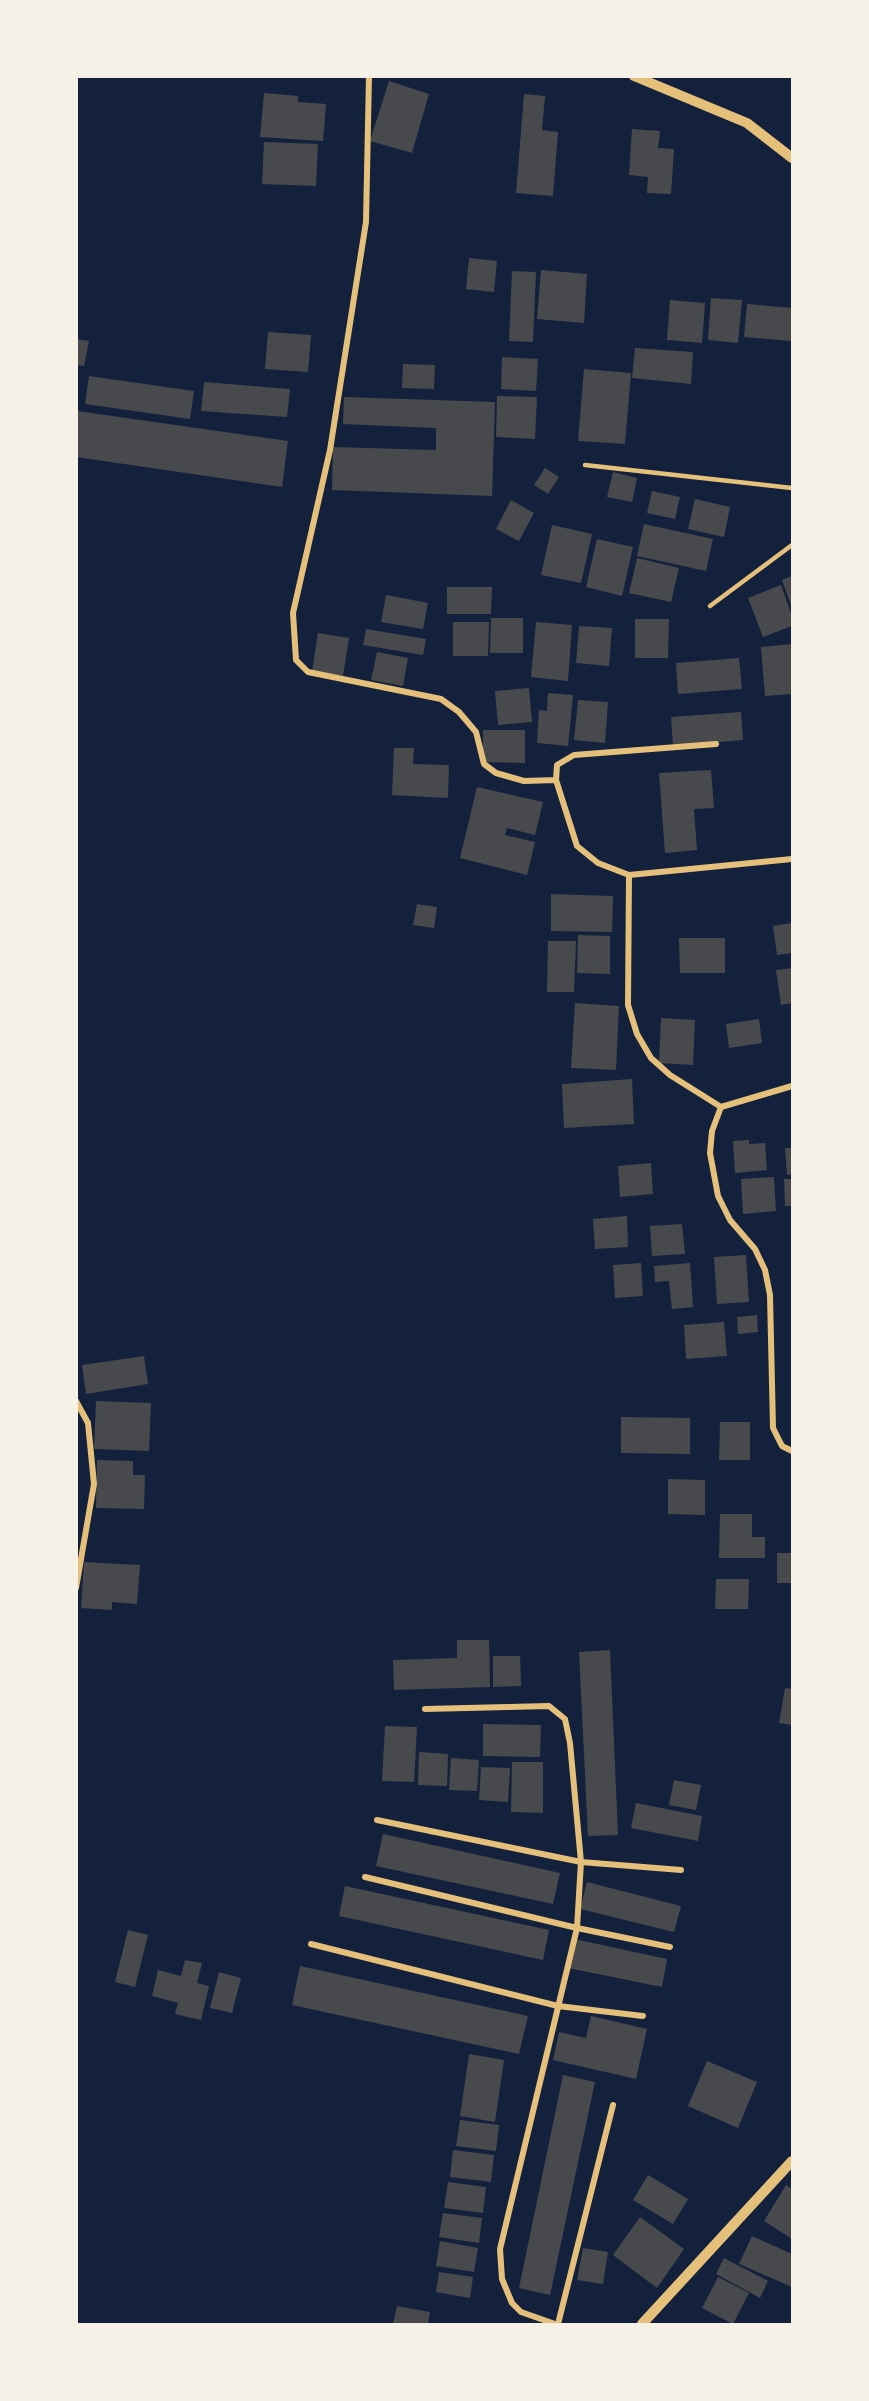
<!DOCTYPE html>
<style>
body{margin:0}
#map{position:relative;width:869px;height:2401px;overflow:hidden;background:#14213d;font-family:Spectral,serif}
canvas{display:block}
.frame{position:absolute;inset:0;border:78px solid #f6f1e7;pointer-events:none}
</style>
<div id="map">
<canvas width="869" height="2401"></canvas>
<div class="frame"></div>
</div>
<script>
const c = document.querySelector('canvas').getContext('2d');
c.lineJoin = 'round';
function fillPath(path, color) {
  c.fillStyle = color;
  c.fill(path, 'evenodd');
}
function shape(rows) {
  const path = new Path2D();
  for (const r of rows) {
    path.moveTo(r[0], r[1]);
    for (let i = 2; i < r.length; i += 2) path.lineTo(r[i], r[i + 1]);
  }
  return path;
}
function strokePath(path, color, width, dash) {
  c.strokeStyle = color;
  c.lineWidth = width;
  c.lineCap = dash ? 'butt' : 'round';
  c.setLineDash(dash || []);
  c.stroke(path);
}
fillPath(shape([
 [389,81,429,94,412,153,370,141],
 [264,93,298,96,298,102,326,104,323,141,260,137],
 [524,94,545,96,542,130,558,132,553,196,516,193],
 [632,129,660,131,658,148,674,149,671,194,647,193,648,177,629,175],
 [264,142,318,144,316,186,262,184],
 [469,258,497,261,494,292,466,289],
 [541,270,587,274,584,323,537,319],
 [512,271,536,272,533,342,509,341],
 [711,298,742,300,738,343,708,340],
 [670,300,705,303,702,343,667,340],
 [747,304,792,308,791,341,744,337],
 [268,332,311,335,308,372,265,369],
 [76,339,89,341,84,366,76,365],
 [635,348,693,352,691,384,632,378],
 [502,357,538,359,536,391,501,389],
 [403,364,435,365,434,389,402,388],
 [584,369,631,373,625,444,578,441],
 [89,376,194,391,190,419,85,404],
 [204,382,290,389,287,417,201,411],
 [497,396,537,397,535,439,496,437],
 [344,397,495,402,492,496,332,490,333,447,436,450,436,428,343,424],
 [77,411,288,441,282,487,76,457],
 [545,468,559,477,548,494,534,485],
 [613,472,637,478,632,502,607,497],
 [652,491,680,497,675,519,647,513],
 [695,499,730,507,724,537,688,529],
 [511,500,534,513,519,541,496,529],
 [644,524,713,539,706,571,637,556],
 [552,525,592,534,581,583,541,575],
 [597,539,633,547,622,596,586,587],
 [637,558,679,568,671,602,629,593],
 [792,576,792,608,782,580],
 [781,585,792,616,792,626,763,637,748,598],
 [447,587,492,587,491,614,447,614],
 [386,595,428,603,423,629,381,622],
 [491,618,523,618,523,653,490,653],
 [635,619,669,619,668,658,635,658],
 [453,622,489,622,488,656,453,656],
 [536,622,572,625,568,681,531,677],
 [579,626,612,628,609,666,576,663],
 [366,629,426,639,423,655,363,645],
 [318,633,349,638,343,676,312,671],
 [792,644,792,694,765,696,761,647],
 [377,652,408,658,403,686,371,680],
 [739,658,742,689,678,694,676,663],
 [529,688,532,722,498,725,495,691],
 [548,693,573,695,568,746,537,743,539,710,547,711],
 [578,700,608,702,605,743,574,740],
 [741,712,743,740,673,746,671,717],
 [483,730,525,730,525,763,483,762],
 [394,748,414,748,413,764,449,765,448,798,392,795],
 [711,770,714,808,694,809,697,850,665,853,659,773],
 [477,787,543,802,535,835,507,828,505,835,535,842,527,875,460,858],
 [551,894,613,896,612,932,551,931],
 [417,904,437,907,434,928,413,925],
 [792,923,792,953,777,955,773,926],
 [578,935,610,936,610,974,577,973],
 [679,938,725,938,725,973,680,973],
 [548,941,576,941,574,992,547,992],
 [792,968,792,1003,781,1005,776,970],
 [575,1003,619,1006,616,1070,571,1068],
 [661,1018,695,1020,693,1065,659,1063],
 [759,1019,762,1043,729,1048,726,1024],
 [632,1079,634,1124,564,1128,562,1084],
 [749,1140,749,1144,765,1143,767,1170,735,1173,733,1141],
 [785,1148,792,1148,792,1174,787,1175],
 [651,1163,653,1194,620,1197,618,1166],
 [774,1177,776,1211,743,1214,741,1179],
 [784,1179,792,1179,792,1206,785,1206],
 [627,1216,628,1247,595,1249,593,1219],
 [682,1224,685,1254,652,1256,650,1226],
 [746,1255,749,1302,717,1304,714,1257],
 [641,1263,643,1296,615,1298,613,1265],
 [690,1263,693,1307,672,1309,669,1281,655,1282,654,1266],
 [757,1315,758,1332,738,1334,737,1317],
 [724,1322,727,1356,686,1359,684,1325],
 [144,1356,148,1384,86,1394,82,1365],
 [96,1401,151,1403,149,1451,94,1449],
 [621,1417,690,1418,690,1454,621,1453],
 [720,1422,750,1422,750,1460,719,1460],
 [97,1460,133,1461,133,1475,145,1475,144,1509,96,1508],
 [668,1479,705,1480,705,1515,668,1514],
 [720,1514,752,1514,752,1537,765,1537,765,1558,719,1558],
 [777,1553,792,1553,792,1583,777,1583],
 [84,1562,140,1565,137,1604,112,1602,112,1610,81,1608],
 [716,1579,749,1579,748,1609,715,1609],
 [457,1640,489,1640,490,1687,394,1690,393,1660,457,1658],
 [610,1650,618,1835,588,1836,579,1652],
 [493,1656,520,1656,521,1686,493,1687],
 [785,1688,792,1689,792,1725,779,1723],
 [483,1724,541,1725,540,1757,483,1756],
 [385,1726,417,1727,414,1782,382,1781],
 [419,1752,448,1754,447,1786,418,1785],
 [451,1758,479,1760,477,1791,449,1790],
 [512,1762,543,1762,543,1813,511,1812],
 [481,1767,510,1768,508,1802,479,1800],
 [674,1780,701,1785,696,1810,669,1805],
 [636,1803,702,1816,698,1841,631,1828],
 [383,1834,560,1873,553,1904,376,1866],
 [587,1882,681,1906,674,1932,580,1909],
 [345,1886,549,1930,543,1960,339,1916],
 [128,1930,148,1935,135,1987,115,1982],
 [574,1939,667,1959,662,1987,568,1968],
 [185,1960,202,1963,197,1983,209,1986,201,2020,175,2014,178,2003,152,1996,158,1970,181,1976],
 [300,1966,528,2016,519,2054,292,2005],
 [219,1972,241,1978,232,2013,210,2008],
 [591,2016,647,2029,636,2079,553,2060,559,2032,586,2038],
 [469,2054,504,2060,495,2122,460,2116],
 [707,2061,757,2082,738,2128,688,2106],
 [563,2075,595,2082,550,2295,519,2288],
 [460,2120,499,2125,496,2151,456,2146],
 [453,2150,494,2155,491,2182,450,2177],
 [648,2175,688,2199,673,2224,633,2200],
 [448,2182,486,2187,483,2213,444,2208],
 [786,2185,792,2189,792,2239,764,2221],
 [443,2213,482,2218,479,2243,439,2237],
 [640,2217,684,2249,657,2288,613,2255],
 [752,2236,792,2254,792,2287,739,2264],
 [440,2241,478,2248,474,2272,436,2266],
 [583,2248,608,2252,603,2284,577,2280],
 [724,2258,768,2281,760,2298,716,2274],
 [439,2272,473,2277,470,2298,436,2292],
 [718,2277,749,2293,733,2324,702,2308],
 [397,2306,430,2312,428,2324,393,2324]
]), '#48494c');
strokePath(shape([
 [585,465,792,488],
 [710,606,792,545]
]), '#e5c07b', 4.5);
strokePath(shape([
 [369,76,366,222,330,450,293,613,296,660,308,672,441,699,459,712,476,732,484,764,496,773,524,781,556,780,577,846,598,863,629,875,628,1005,637,1034,651,1058,670,1075,721,1107],
 [556,780,557,765,574,755,716,744],
 [629,875,792,859],
 [792,1086,721,1107,712,1131,710,1153,718,1196,730,1220,755,1249,765,1270,770,1295,773,1428,782,1446,792,1451],
 [76,1401,88,1423,94,1484,76,1588],
 [425,1709,549,1706,565,1719,570,1743,581,1862,577,1928,500,2249,502,2279,512,2303,521,2312,555,2324],
 [377,1820,581,1862,681,1870],
 [365,1877,577,1928,670,1947],
 [311,1944,558,2006,643,2016],
 [558,2324,613,2105]
]), '#e5c07b', 6);
strokePath(shape([
 [634,76,747,123,792,158],
 [642,2324,792,2161]
]), '#e5c07b', 10);
</script>
